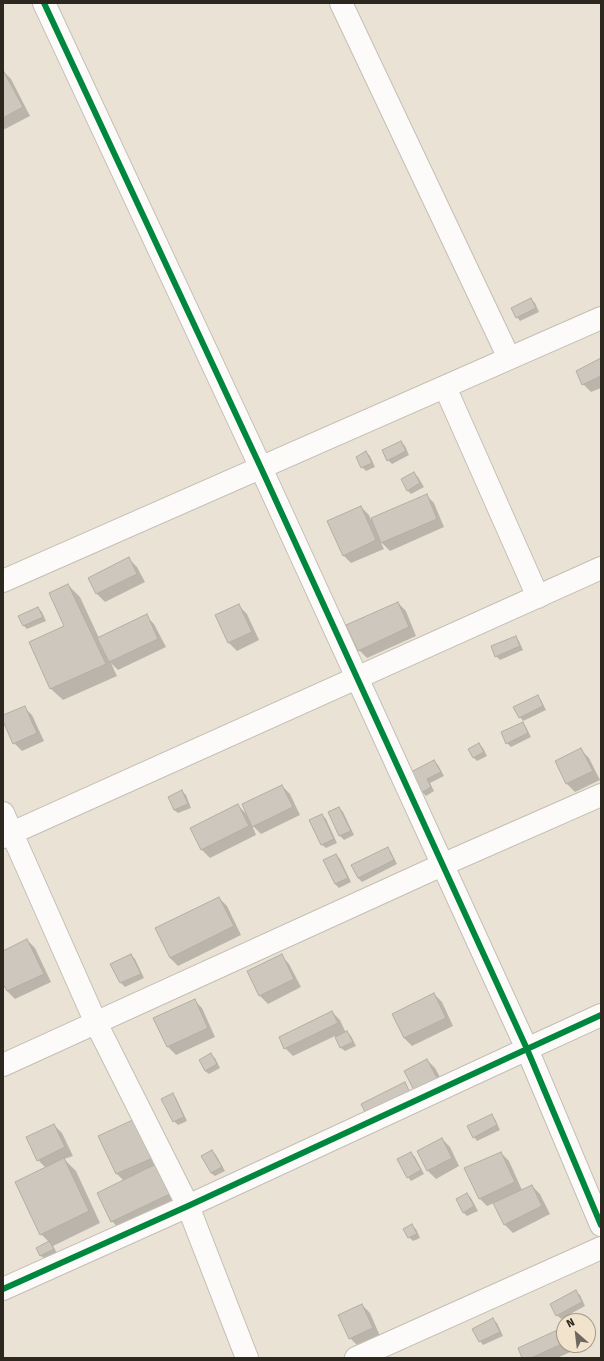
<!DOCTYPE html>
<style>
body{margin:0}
#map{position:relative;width:604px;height:1361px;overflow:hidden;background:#eae2d5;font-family:"Fira Sans",sans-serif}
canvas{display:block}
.frame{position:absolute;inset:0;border:4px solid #2c271f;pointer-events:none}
.north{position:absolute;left:556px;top:1313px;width:40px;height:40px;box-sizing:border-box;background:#f2e3cd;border:1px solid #a39887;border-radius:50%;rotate:332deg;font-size:11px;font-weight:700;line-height:16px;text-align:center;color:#2c271f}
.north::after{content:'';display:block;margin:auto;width:14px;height:18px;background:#6e685f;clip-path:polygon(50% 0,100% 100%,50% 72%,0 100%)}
</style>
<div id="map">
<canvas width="604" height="1361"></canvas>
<div class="frame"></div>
<div class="north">N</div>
</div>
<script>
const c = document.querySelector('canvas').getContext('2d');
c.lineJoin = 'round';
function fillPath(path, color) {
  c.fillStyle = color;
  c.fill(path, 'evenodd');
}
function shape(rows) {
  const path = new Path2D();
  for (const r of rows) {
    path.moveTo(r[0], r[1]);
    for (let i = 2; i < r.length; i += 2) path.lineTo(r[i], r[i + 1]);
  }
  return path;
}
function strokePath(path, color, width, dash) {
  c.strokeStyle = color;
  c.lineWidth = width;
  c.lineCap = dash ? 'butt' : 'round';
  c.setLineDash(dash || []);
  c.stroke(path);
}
fillPath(shape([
 [3,71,11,79,30,116,3,130],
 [531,299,535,303,539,312,520,321,517,317],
 [601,360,601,388,591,392,583,384],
 [401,442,405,446,409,455,392,464,388,460],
 [366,452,370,456,375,467,366,471,362,467],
 [414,473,418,477,424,487,411,494,407,490],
 [426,495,434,503,444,527,390,551,380,541,384,549,351,563,343,555,361,507,369,515,371,520],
 [129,559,137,567,145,582,105,602,97,594,89,578],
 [68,585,80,597,99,638,146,616,154,624,166,647,118,670,111,663,117,676,63,700,51,689,30,643,65,626],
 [398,603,406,611,416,636,367,658,359,650],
 [239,606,247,614,259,640,237,651,229,643,216,616],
 [38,608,42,612,46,621,27,629,23,625],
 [515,637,519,641,523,650,500,660,496,656],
 [537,696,541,700,546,710,523,721,520,717],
 [24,707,32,715,44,741,22,751,14,743,3,717],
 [522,723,526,727,531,737,511,747,507,743],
 [479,744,483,748,487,756,477,761,473,757],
 [581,750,589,758,600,780,575,792,567,784,556,762],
 [434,761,438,765,444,776,430,783,434,791,426,796,422,792,412,773],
 [282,786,290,794,300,815,261,834,252,825,256,835,210,858,202,850,192,828,238,805,247,815],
 [182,791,186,795,191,808,178,813,174,810],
 [339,808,343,812,354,835,344,840,340,836,329,813],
 [322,815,326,819,337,843,326,848,322,845],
 [388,849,391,852,397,864,362,882,358,878],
 [336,855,340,859,351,882,339,888,335,884,324,860],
 [219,898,227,906,241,935,178,966,170,958],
 [27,940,35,948,51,982,15,999,7,991,3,981,3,952],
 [131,955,135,959,144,978,125,987,121,983,112,964],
 [281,955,289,964,301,987,268,1004,260,996],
 [434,994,442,1002,453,1026,412,1046,404,1038,393,1014],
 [194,1000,202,1008,215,1037,176,1055,168,1047,155,1019],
 [332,1012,340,1020,346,1033,347,1032,351,1036,356,1046,345,1051,341,1048,335,1036,293,1056,285,1048],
 [211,1055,215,1058,220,1068,209,1074,205,1071],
 [427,1060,435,1068,446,1088,424,1100],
 [172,1094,176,1098,187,1121,178,1125,174,1121],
 [492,1116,495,1119,500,1130,477,1141,474,1137],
 [135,1120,182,1200,120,1230,112,1221,124,1181,117,1174,99,1137],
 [54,1125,62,1133,73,1156,64,1159,76,1171,100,1223,53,1246,57,1253,45,1259,41,1256,37,1248,49,1242,41,1234,46,1168,38,1160],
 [442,1139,450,1147,459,1166,436,1179,428,1171],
 [212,1151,216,1155,225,1171,215,1176,211,1173],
 [411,1153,415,1157,424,1174,411,1181,408,1177],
 [501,1153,509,1161,522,1190,532,1186,540,1194,550,1214,513,1233,505,1225,494,1203,487,1206,479,1198],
 [467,1194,471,1198,478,1211,467,1216,463,1212],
 [412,1226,416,1229,420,1238,413,1241,409,1237],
 [576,1292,580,1295,585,1306,561,1319,557,1315],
 [362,1305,370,1313,380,1336,358,1346,350,1338],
 [493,1320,497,1323,503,1336,483,1345,480,1341],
 [564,1329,564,1345,575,1345,577,1349,557,1358,524,1358]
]), '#0003');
const building = shape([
 [3,70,23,107,3,118,3,70],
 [531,298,536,308,516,318,511,308,531,298],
 [601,358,601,376,582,385,576,371,601,358],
 [401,441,406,451,387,461,382,450,401,441],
 [366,451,372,463,361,468,356,457,366,451],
 [414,472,420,483,407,491,401,479,414,472],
 [427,494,437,519,381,543,371,518,427,494],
 [361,506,376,540,343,556,327,521,361,506],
 [129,557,137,574,96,594,88,578,129,557],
 [68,584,106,664,50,689,29,642,64,626,49,593,68,584],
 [398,602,409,627,358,651,346,625,398,602],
 [239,604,252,632,228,643,215,615,239,604],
 [38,607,43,617,23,626,18,616,38,607],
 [147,614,158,639,109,662,97,638,147,614],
 [516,636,520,646,495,657,491,646,516,636],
 [538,695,543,706,519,718,513,707,538,695],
 [25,706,37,733,13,744,3,721,3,715,25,706],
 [523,722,528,733,506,744,501,732,523,722],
 [479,743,484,752,473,758,468,749,479,743],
 [581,748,593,771,566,784,555,761,581,748],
 [434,760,441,772,427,779,431,787,421,793,411,772,434,760],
 [282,785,293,807,252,827,242,804,282,785],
 [182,790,188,804,174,810,168,797,182,790],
 [238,804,249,826,201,850,190,828,238,804],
 [339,807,351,831,339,836,328,812,339,807],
 [322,814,334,839,321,845,309,820,322,814],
 [388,847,394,860,358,878,351,865,388,847],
 [336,854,348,878,335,884,323,860,336,854],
 [219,897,234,926,170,958,155,928,219,897],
 [27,939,44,974,7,991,3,984,3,951,27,939],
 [131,954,141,974,120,983,110,964,131,954],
 [282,954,294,979,259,996,247,971,282,954],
 [434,993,446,1018,404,1038,392,1014,434,993],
 [195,999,208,1028,167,1047,153,1018,195,999],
 [332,1011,338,1023,284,1049,279,1037,332,1011],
 [347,1031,353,1042,340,1048,335,1037,347,1031],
 [211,1053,217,1064,205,1071,199,1060,211,1053],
 [427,1059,438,1080,415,1092,404,1071,427,1059],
 [405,1082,410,1093,367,1116,361,1104,405,1082],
 [173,1093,184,1117,173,1122,161,1099,173,1093],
 [492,1114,497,1125,473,1138,467,1126,492,1114],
 [135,1119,153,1158,116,1174,98,1136,135,1119],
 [54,1124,65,1147,37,1161,26,1137,54,1124],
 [442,1138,452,1158,427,1171,417,1151,442,1138],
 [212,1150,222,1167,211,1173,201,1156,212,1150],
 [411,1152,421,1170,407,1178,397,1159,411,1152],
 [501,1152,515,1182,479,1199,464,1168,501,1152],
 [64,1158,89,1211,40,1235,15,1182,64,1158],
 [160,1162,174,1192,111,1222,97,1193,160,1162],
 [532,1185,542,1206,504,1225,493,1203,532,1185],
 [467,1193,474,1206,463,1213,456,1199,467,1193],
 [412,1224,417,1234,408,1238,403,1229,412,1224],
 [49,1241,54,1249,40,1256,36,1248,49,1241],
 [576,1290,582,1302,556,1316,550,1304,576,1290],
 [362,1304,373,1328,349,1339,338,1315,362,1304],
 [493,1318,500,1332,479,1342,472,1329,493,1318],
 [564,1327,564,1343,531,1358,522,1358,518,1348,564,1327]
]);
fillPath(building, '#cdc7bd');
strokePath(building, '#b3ada3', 1);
const minor = shape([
 [44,3,261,468,527,1049,601,1225],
 [341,3,509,358],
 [445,387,538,597],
 [3,581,601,318],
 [3,813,96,1023,188,1206,247,1358],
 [3,837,601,568],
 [3,1065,442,865,601,795],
 [3,1289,188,1206,527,1049,601,1015],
 [356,1358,601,1248]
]);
strokePath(minor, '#c4beb4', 24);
strokePath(minor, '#fcfbf9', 22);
strokePath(shape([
 [44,3,261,468,527,1049,601,1225],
 [3,1289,188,1206,527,1049,601,1015]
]), '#00873e', 6);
</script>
